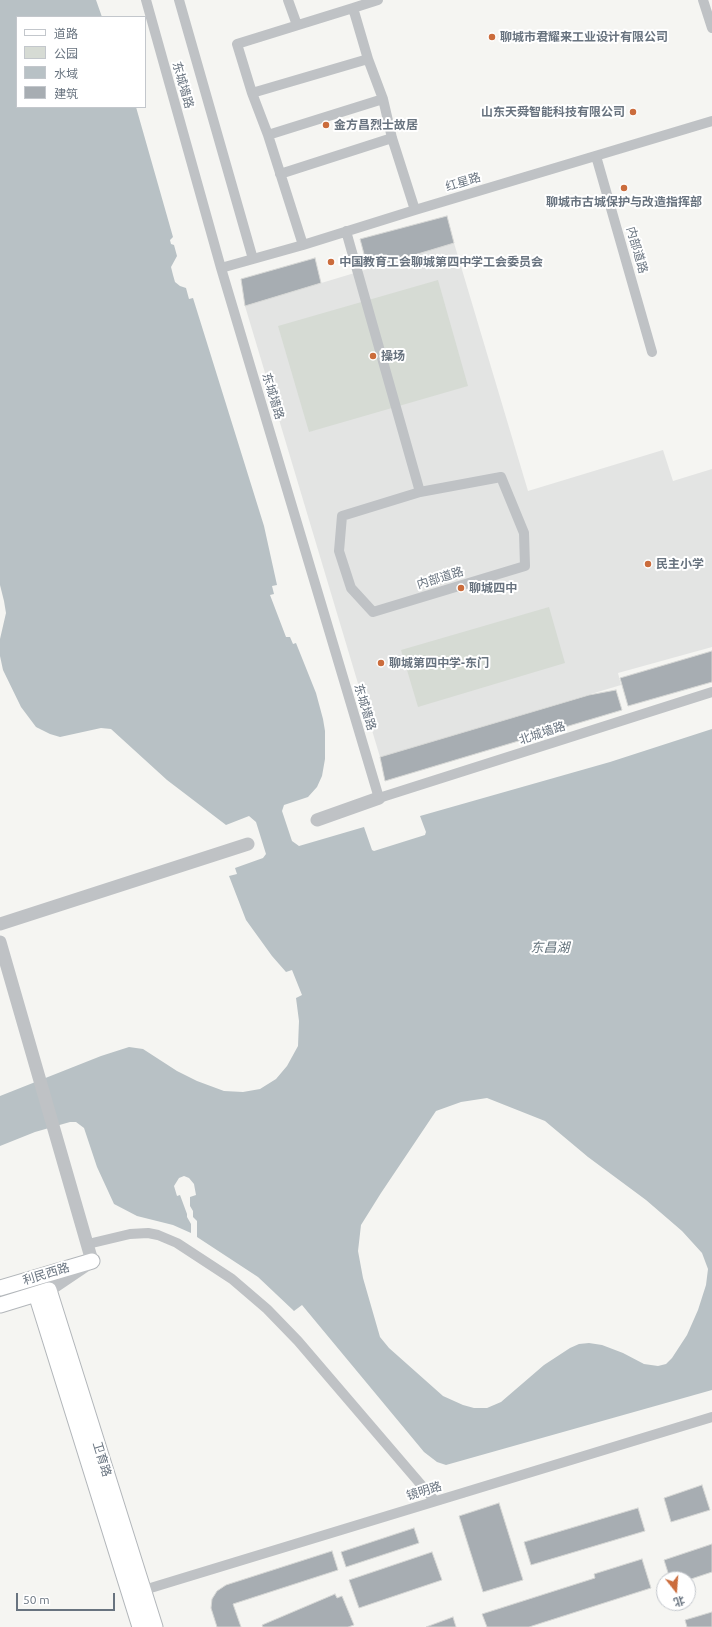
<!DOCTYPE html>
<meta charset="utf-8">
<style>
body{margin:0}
#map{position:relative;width:712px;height:1627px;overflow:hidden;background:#f5f5f2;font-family:Ubuntu,"Noto Sans SC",sans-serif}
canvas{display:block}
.legend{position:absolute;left:16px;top:16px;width:130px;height:92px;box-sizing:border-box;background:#fff;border:1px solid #c3c7cc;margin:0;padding:5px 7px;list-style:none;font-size:12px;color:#68737f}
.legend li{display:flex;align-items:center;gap:8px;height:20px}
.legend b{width:20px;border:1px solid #c3c7cc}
.north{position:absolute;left:656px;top:1571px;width:40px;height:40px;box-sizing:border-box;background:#fff;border:1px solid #c3c7cc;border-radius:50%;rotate:163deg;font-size:11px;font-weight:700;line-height:16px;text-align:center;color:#68737f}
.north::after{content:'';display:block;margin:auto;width:14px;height:18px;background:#cb6c3c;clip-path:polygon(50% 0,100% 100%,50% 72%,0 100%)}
.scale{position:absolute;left:16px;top:1593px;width:99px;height:18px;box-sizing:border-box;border:2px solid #68737f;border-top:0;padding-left:5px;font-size:12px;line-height:14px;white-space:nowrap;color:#68737f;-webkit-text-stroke:3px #fff;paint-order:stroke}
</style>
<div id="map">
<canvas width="712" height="1627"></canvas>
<ul class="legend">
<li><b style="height:5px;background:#fff"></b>道路</li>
<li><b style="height:11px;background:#d6dbd4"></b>公园</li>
<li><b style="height:11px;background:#b8c1c5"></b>水域</li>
<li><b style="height:11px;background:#a7adb2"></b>建筑</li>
</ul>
<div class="north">北</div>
<div class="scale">50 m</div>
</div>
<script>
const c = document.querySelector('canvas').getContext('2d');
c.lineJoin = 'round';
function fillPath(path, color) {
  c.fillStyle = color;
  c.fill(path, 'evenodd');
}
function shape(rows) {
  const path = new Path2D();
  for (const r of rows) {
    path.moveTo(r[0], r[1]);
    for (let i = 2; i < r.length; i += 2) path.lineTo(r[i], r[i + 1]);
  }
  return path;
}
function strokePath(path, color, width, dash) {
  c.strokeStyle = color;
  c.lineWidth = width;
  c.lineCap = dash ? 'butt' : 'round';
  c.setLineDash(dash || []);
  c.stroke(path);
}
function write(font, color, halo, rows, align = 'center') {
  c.font = font + ' Ubuntu,"Noto Sans SC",sans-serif';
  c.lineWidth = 4;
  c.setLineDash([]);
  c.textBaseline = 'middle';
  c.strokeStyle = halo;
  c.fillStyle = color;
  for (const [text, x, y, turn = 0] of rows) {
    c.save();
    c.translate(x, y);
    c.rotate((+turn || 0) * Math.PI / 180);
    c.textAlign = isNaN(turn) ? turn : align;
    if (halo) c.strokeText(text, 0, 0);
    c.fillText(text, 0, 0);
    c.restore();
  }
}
fillPath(shape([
 [454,243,528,491,663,450,673,481,712,469,712,647,618,673,621,685,380,757,245,306]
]), '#e3e4e3');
fillPath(shape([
 [438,280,468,386,309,432,278,326],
 [549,607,565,663,418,707,401,650]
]), '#d6dbd4');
fillPath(shape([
 [0,0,96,0,102,17,17,17,17,107,136,107,173,237,170,240,171,244,174,245,177,256,171,267,173,275,175,282,180,286,186,288,189,299,193,298,264,526,277,585,272,586,274,594,270,595,286,637,290,637,293,644,296,643,316,693,323,719,325,731,325,759,322,776,317,787,308,797,284,805,282,811,292,841,299,846,364,827,372,850,374,851,425,835,426,832,420,816,610,762,712,729,712,1390,446,1465,437,1462,424,1452,302,1305,294,1311,258,1277,197,1237,197,1221,193,1217,193,1211,190,1206,190,1197,196,1195,194,1184,189,1178,184,1176,179,1178,174,1186,177,1196,180,1195,187,1214,187,1217,191,1224,191,1233,173,1225,137,1216,114,1204,97,1167,84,1128,76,1122,70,1122,35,1132,0,1146,0,1096,101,1056,129,1047,143,1049,177,1071,197,1081,224,1091,243,1092,260,1089,276,1079,287,1066,298,1046,299,1021,296,998,302,995,292,970,286,972,272,956,246,920,229,876,237,874,235,868,263,858,266,854,256,822,249,816,226,825,167,780,111,729,101,728,60,737,50,734,36,727,21,707,3,670,0,656,0,639,6,613,4,601,0,585],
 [487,1098,545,1121,588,1157,646,1200,682,1231,702,1253,708,1269,706,1285,698,1310,687,1335,672,1358,666,1364,658,1366,644,1364,623,1353,602,1345,589,1343,579,1344,570,1348,544,1365,501,1402,487,1408,474,1408,463,1405,443,1396,389,1348,380,1337,363,1278,358,1251,361,1225,381,1193,436,1111,461,1102]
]), '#b8c1c5');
const building = shape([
 [447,216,454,243,368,269,360,239,447,216],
 [315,258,321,283,245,306,241,279,315,258],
 [712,651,712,682,628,706,620,678,712,651],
 [616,690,622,710,385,781,380,757,589,695,616,690],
 [702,1485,710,1510,671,1522,664,1498,702,1485],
 [499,1503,523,1580,483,1592,459,1516,499,1503],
 [638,1508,645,1531,531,1565,524,1542,638,1508],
 [414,1528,419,1543,346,1567,341,1552,414,1528],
 [712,1544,712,1572,688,1580,688,1579,670,1579,664,1560,712,1544],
 [332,1551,338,1570,233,1604,241,1627,217,1627,211,1608,212,1599,217,1591,226,1585,332,1551],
 [432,1552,442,1580,359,1608,349,1580,432,1552],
 [642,1559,651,1588,529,1627,487,1627,482,1614,595,1578,594,1574,642,1559],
 [335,1594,337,1598,342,1596,354,1625,348,1627,263,1627,262,1625,335,1594],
 [712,1612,712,1627,687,1627,685,1620,712,1612],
 [453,1617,456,1627,426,1627,453,1617]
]);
fillPath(building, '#a7adb2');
strokePath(building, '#d6d7d5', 1);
const secondary = shape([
 [0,1288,92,1261],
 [36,1294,140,1627],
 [0,1305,49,1290,155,1627]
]);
strokePath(secondary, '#b2b6ba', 17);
strokePath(shape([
 [146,0,221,268,379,798,712,692],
 [179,0,253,259],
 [288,0,297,25],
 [703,0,712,28],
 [353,8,378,0],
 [368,59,252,93,237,44,353,8,368,59,383,99,392,138,415,210],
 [252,93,268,135,303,245],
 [268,135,383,99],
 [596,156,652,352],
 [280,174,392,138],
 [346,231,420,492,342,516,339,551,351,588,373,612,525,566,524,533,501,477,420,492],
 [221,268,303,245,415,210,712,121],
 [88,1244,130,1234,148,1233,158,1235,177,1243,232,1279,267,1309,298,1341,435,1501],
 [144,1590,712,1417]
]), '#bfc2c5', 10);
strokePath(shape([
 [317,820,379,798],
 [0,924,248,844],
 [0,942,92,1261,49,1290]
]), '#bfc2c5', 13);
strokePath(secondary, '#fff', 15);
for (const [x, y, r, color] of [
 [492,37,4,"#cb6c3c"],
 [633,112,4,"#cb6c3c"],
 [326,125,4,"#cb6c3c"],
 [624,188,4,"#cb6c3c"],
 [331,262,4,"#cb6c3c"],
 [373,356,4,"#cb6c3c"],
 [648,564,4,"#cb6c3c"],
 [461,588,4,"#cb6c3c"],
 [381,663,4,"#cb6c3c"]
]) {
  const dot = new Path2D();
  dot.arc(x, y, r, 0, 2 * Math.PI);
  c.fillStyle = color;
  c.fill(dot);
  strokePath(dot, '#fff', 1.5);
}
write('bold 12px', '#68737f', '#fff', [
 ["聊城市君耀来工业设计有限公司",500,37],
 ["山东天舜智能科技有限公司",625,112,"right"],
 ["金方昌烈士故居",334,125],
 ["聊城市古城保护与改造指挥部",624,202,"center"],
 ["中国教育工会聊城第四中学工会委员会",339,262],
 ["操场",381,356],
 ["民主小学",656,564],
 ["聊城四中",469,588],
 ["聊城第四中学-东门",389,663]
], 'left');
write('12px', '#68737f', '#fff', [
 ["东城墙路",183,85,74],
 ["红星路",463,182,-17],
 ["内部道路",637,250,74],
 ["东城墙路",273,396,73],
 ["内部道路",440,578,-17],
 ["东城墙路",365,707,73],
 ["北城墙路",542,733,-18],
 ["利民西路",46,1274,-17],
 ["卫育路",102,1459,73],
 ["镜明路",424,1491,-17]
]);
write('italic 13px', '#64737c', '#fff', [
 ["东昌湖",550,948]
]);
</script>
